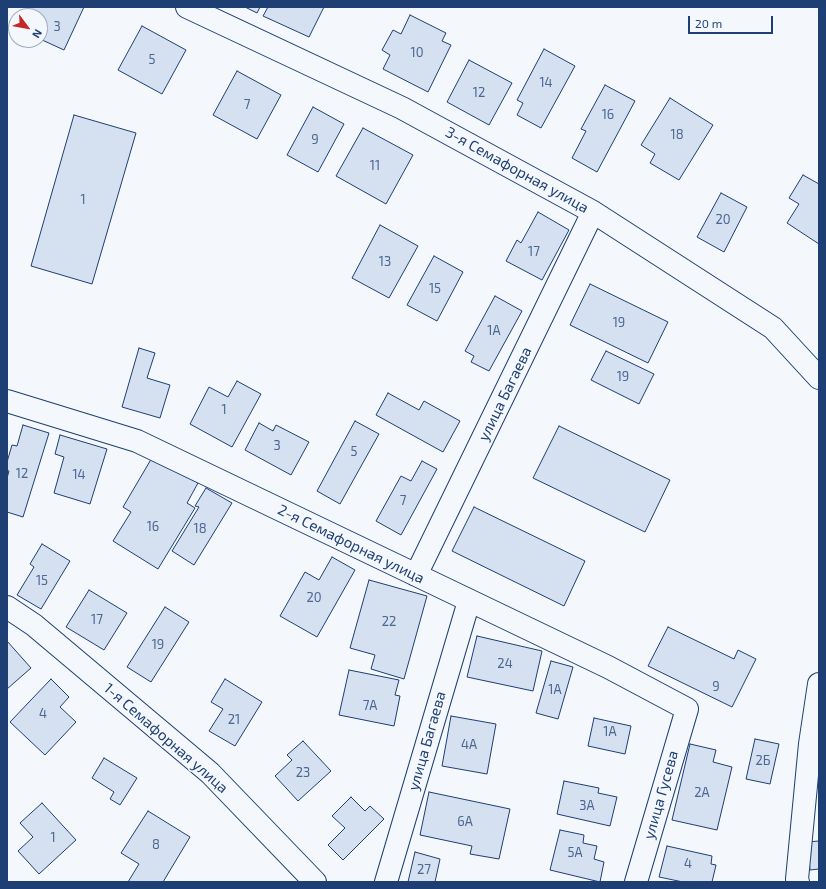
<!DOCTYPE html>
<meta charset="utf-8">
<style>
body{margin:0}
#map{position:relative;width:826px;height:889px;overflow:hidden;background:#f4f7fb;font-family:"Exo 2",sans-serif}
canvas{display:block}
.frame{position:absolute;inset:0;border:8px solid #1d3f73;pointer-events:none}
.north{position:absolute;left:8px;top:8px;width:40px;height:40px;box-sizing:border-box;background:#f4f7fb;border:1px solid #9eadc5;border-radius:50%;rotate:122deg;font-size:11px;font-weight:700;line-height:16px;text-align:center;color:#1d3f73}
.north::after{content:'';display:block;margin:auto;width:14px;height:18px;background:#c62828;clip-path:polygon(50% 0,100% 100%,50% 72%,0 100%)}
.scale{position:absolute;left:688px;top:16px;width:85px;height:18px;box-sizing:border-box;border:2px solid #1d3f73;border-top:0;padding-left:5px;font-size:12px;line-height:14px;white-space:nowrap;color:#1d3f73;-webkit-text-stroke:3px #f4f7fb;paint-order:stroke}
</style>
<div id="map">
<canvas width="826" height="889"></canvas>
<div class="frame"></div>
<div class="north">N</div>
<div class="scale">20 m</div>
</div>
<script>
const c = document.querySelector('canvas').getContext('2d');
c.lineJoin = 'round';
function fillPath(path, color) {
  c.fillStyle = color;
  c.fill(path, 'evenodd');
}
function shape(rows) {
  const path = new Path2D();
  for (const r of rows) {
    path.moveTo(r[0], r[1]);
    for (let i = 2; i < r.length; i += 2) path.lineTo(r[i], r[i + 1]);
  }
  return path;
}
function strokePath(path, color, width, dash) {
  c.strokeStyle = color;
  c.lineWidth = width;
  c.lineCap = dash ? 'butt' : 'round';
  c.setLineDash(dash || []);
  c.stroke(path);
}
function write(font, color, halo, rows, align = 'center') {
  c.font = font + ' "Exo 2",sans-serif';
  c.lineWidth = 3;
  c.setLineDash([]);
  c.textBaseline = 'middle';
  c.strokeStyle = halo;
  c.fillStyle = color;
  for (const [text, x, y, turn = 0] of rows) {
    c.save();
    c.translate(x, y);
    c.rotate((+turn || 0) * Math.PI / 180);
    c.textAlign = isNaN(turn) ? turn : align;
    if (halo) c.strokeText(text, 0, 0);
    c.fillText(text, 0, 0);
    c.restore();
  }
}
const building = shape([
 [29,7,84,7,64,50,40,39,40,16,24,16,29,7],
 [245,7,260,7,257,13,245,7],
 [268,7,324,7,309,37,263,16,268,7],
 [410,15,446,33,442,41,451,45,428,92,383,69,390,55,382,50,393,30,401,34,410,15],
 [142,26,186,50,162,94,118,70,142,26],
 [544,49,575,66,541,128,517,115,523,103,517,100,544,49],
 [469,60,512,83,489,125,447,102,469,60],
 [237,71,281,95,257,139,213,115,237,71],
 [605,85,635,101,597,172,572,158,586,131,581,129,605,85],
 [670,98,713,125,679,180,650,163,655,154,641,145,670,98],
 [313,107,344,124,318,172,287,155,313,107],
 [74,115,136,133,92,284,31,266,74,115],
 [363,128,413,155,386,204,336,176,363,128],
 [803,175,819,184,819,244,787,223,799,204,789,198,803,175],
 [721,193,747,207,724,252,697,237,721,193],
 [538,212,569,230,542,280,506,261,517,240,521,243,538,212],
 [380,225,418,246,389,298,352,278,380,225],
 [434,256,463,272,437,321,407,305,434,256],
 [590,284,668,322,648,363,570,325,590,284],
 [495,296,522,311,489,371,471,362,474,356,465,351,495,296],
 [139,348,155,353,147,378,170,385,160,418,122,407,139,348],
 [606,351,654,374,639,404,591,380,606,351],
 [237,381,261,394,232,447,190,424,209,387,228,397,237,381],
 [388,393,419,410,424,401,460,421,443,452,376,415,388,393],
 [355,421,379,434,340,504,317,491,355,421],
 [259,423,273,431,276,425,309,442,291,475,245,450,259,423],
 [23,425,49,433,23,517,7,512,7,478,9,471,7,470,7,462,12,445,17,446,23,425],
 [559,426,670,480,645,532,533,478,559,426],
 [60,435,107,449,90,504,54,493,64,457,55,454,60,435],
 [153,456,198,483,187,503,195,508,158,569,113,541,131,512,123,507,153,456],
 [422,461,437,469,401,535,376,521,401,476,411,481,422,461],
 [206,488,232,503,194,565,172,551,199,507,195,506,206,488],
 [474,507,585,561,564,606,452,551,474,507],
 [42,544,70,561,41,609,17,595,34,567,30,564,42,544],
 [332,557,355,570,317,637,280,616,305,572,319,580,332,557],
 [369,580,427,596,404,679,371,669,375,655,350,648,369,580],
 [89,590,127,613,104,650,66,627,89,590],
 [165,607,189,622,151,682,127,667,165,607],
 [668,627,734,659,738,650,756,659,732,707,648,666,668,627],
 [477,636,542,651,533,691,467,677,477,636],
 [7,641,31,668,7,689,7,641],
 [551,661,573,667,558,719,536,713,551,661],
 [349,670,399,680,395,695,400,696,394,726,339,715,349,670],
 [51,679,69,697,60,707,76,722,45,755,10,722,51,679],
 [225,679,262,702,235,746,209,731,223,709,211,702,225,679],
 [451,716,496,724,487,774,442,766,451,716],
 [594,718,631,726,625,754,588,746,594,718],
 [755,739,779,744,770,784,746,779,755,739],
 [303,741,331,771,298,801,275,776,292,760,287,755,303,741],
 [690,744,716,750,713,762,732,767,717,830,672,820,690,744],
 [104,758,137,778,120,805,110,799,114,792,92,778,104,758],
 [564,781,599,788,598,793,617,797,610,826,557,814,564,781],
 [429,792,510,809,499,859,470,854,472,846,420,835,429,792],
 [351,797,365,811,370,806,384,819,343,860,328,845,345,828,332,816,351,797],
 [42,803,76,840,39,874,18,851,33,837,20,823,42,803],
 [148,811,190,837,163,882,128,882,139,864,121,853,148,811],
 [560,830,584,835,583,843,597,846,594,859,604,862,600,882,550,870,560,830],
 [819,841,819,869,810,870,807,842,819,841],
 [667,846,712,856,711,864,716,865,712,882,683,882,659,877,667,846],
 [415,852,440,859,435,882,408,882,415,852]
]);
fillPath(building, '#d5e0f0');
strokePath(building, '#1d3f73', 1);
const minor = shape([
 [187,7,402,108,593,212,773,328,819,378],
 [7,401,137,441,608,667,687,709,636,882],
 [416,575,593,212],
 [7,607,34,625,210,773,315,882],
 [386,882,469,601],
 [798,882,797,879,810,744,819,684]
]);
strokePath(minor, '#1d3f73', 24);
strokePath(minor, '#f4f7fb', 22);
write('13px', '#4b6792', null, [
 ["3",57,27],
 ["10",417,53],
 ["5",152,60],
 ["14",546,83],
 ["12",479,93],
 ["7",247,105],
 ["16",608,115],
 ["18",677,135],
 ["9",315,140],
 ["11",375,166],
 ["1",83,200],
 ["20",723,220],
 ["17",534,252],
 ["13",385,262],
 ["15",435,289],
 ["19",619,323],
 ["1А",494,331],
 ["19",623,377],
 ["1",224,410],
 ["3",277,446],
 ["5",354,452],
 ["12",22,474],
 ["14",79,475],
 ["7",403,501],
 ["16",153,527],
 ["18",200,529],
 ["15",42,581],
 ["20",314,598],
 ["17",97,620],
 ["22",389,622],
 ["19",158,645],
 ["24",505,664],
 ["9",716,687],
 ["1А",555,690],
 ["7А",370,706],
 ["4",43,714],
 ["21",234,720],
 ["1А",610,732],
 ["4А",469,745],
 ["2Б",763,761],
 ["23",303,773],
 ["2А",702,793],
 ["3А",587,806],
 ["6А",465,822],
 ["1",53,838],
 ["8",156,845],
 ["5А",575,853],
 ["4",688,864],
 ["27",424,870]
]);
write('15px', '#1d3f73', '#f4f7fb', [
 ["3-я Семафорная улица",517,170,29],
 ["улица Багаева",505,394,-64],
 ["2-я Семафорная улица",351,544,26],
 ["1-я Семафорная улица",166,738,41],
 ["улица Багаева",427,741,-74],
 ["улица Гусева",661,795,-74]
]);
</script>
